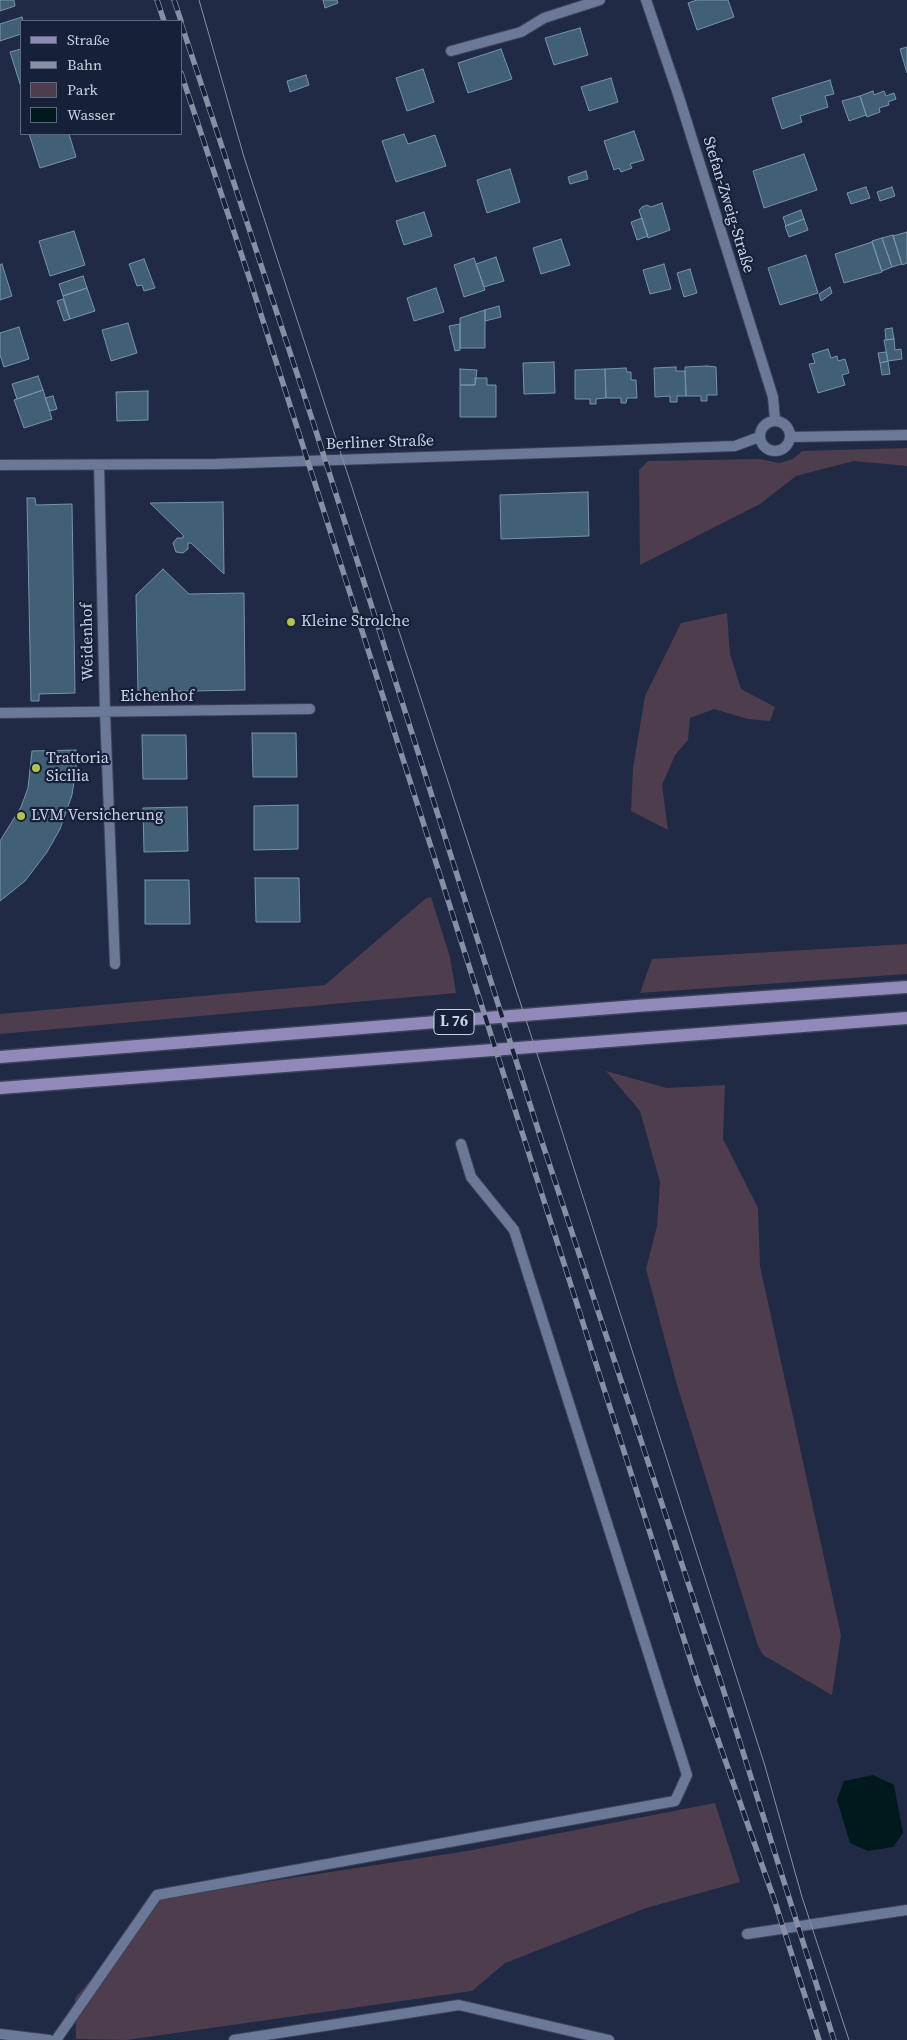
<!DOCTYPE html>
<meta charset="utf-8">
<style>
body{margin:0}
#map{position:relative;width:907px;height:2040px;overflow:hidden;background:#212a44;font-family:"Source Serif 4",serif}
canvas{display:block}
.legend{position:absolute;left:20px;top:20px;width:162px;height:115px;box-sizing:border-box;background:#172039;border:1px solid #5f677d;margin:0;padding:6px 9px;list-style:none;font-size:15px;color:#cad1e2}
.legend li{display:flex;align-items:center;gap:10px;height:25px}
.legend b{width:25px;border:1px solid #5f677d}
</style>
<div id="map">
<canvas width="907" height="2040"></canvas>
<ul class="legend">
<li><b style="height:6px;background:#9089ba"></b>Straße</li>
<li><b style="height:6px;background:#888fa4"></b>Bahn</li>
<li><b style="height:14px;background:#4e3d4c"></b>Park</li>
<li><b style="height:14px;background:#00191d"></b>Wasser</li>
</ul>
</div>
<script>
const c = document.querySelector('canvas').getContext('2d');
c.lineJoin = 'round';
function fillPath(path, color) {
  c.fillStyle = color;
  c.fill(path, 'evenodd');
}
function shape(rows) {
  const path = new Path2D();
  for (const r of rows) {
    if (r.length === 3) {
      path.moveTo(r[0] + r[2], r[1]);
      path.arc(r[0], r[1], r[2], 0, 2 * Math.PI);
      continue;
    }
    path.moveTo(r[0], r[1]);
    for (let i = 2; i < r.length; i += 2) path.lineTo(r[i], r[i + 1]);
  }
  return path;
}
function strokePath(path, color, width, dash) {
  c.strokeStyle = color;
  c.lineWidth = width;
  c.lineCap = dash ? 'butt' : 'round';
  c.setLineDash(dash || []);
  c.stroke(path);
}
function write(font, color, halo, rows, align = 'center') {
  c.font = font + ' "Source Serif 4",serif';
  c.lineWidth = 4.5;
  c.setLineDash([]);
  c.textBaseline = 'middle';
  c.strokeStyle = halo;
  c.fillStyle = color;
  for (const [text, x, y, turn = 0] of rows) {
    c.save();
    c.translate(x, y);
    c.rotate((+turn || 0) * Math.PI / 180);
    c.textAlign = isNaN(turn) ? turn : align;
    if (halo) c.strokeText(text, 0, 0);
    c.fillText(text, 0, 0);
    c.restore();
  }
}
fillPath(shape([
 [907,448,907,466,854,461,796,476,760,504,640,565,639,470,648,461,760,459,779,463,793,459,802,451],
 [727,613,730,654,741,689,775,707,770,721,748,719,714,709,690,718,688,740,675,755,662,785,668,830,631,811,633,768,645,696,681,623],
 [431,897,450,957,456,993,0,1034,0,1014,325,985,425,899],
 [907,944,907,974,640,993,652,959],
 [606,1071,667,1088,725,1085,723,1139,758,1208,760,1266,841,1635,832,1695,763,1655,758,1646,677,1385,646,1269,657,1226,660,1182,640,1111],
 [715,1803,740,1882,646,1908,505,1963,472,1991,126,2040,76,2039,75,1998,161,1898,467,1851]
]), '#4e3d4c');
fillPath(shape([
 [873,1775,894,1785,903,1833,893,1847,868,1851,850,1843,837,1800,844,1781]
]), '#00191d');
const building = shape([
 [0,0,14,0,15,6,0,11,0,0],
 [323,0,337,0,338,3,325,8,323,0],
 [697,0,728,0,734,17,697,30,688,3,697,0],
 [22,17,23,21,21,21,21,34,0,41,0,24,22,17],
 [580,28,588,55,554,65,545,38,580,28],
 [907,47,907,73,900,49,907,47],
 [21,49,21,87,10,52,21,49],
 [501,49,512,79,468,93,458,63,501,49],
 [423,69,434,102,407,111,396,78,423,69],
 [306,75,309,85,290,92,287,81,306,75],
 [611,78,618,102,589,111,581,87,611,78],
 [830,80,834,94,825,96,828,107,800,116,802,122,782,129,772,98,830,80],
 [873,91,874,95,884,91,886,96,894,93,896,99,888,102,889,105,879,108,880,112,867,117,860,96,873,91],
 [860,96,866,115,849,121,842,101,860,96],
 [634,131,644,160,630,164,632,168,621,172,619,168,614,170,604,141,634,131],
 [29,134,69,134,76,157,40,168,29,134],
 [404,134,408,144,435,135,446,166,396,182,382,141,404,134],
 [804,154,817,190,764,208,753,171,804,154],
 [510,169,520,202,487,213,477,180,510,169],
 [586,171,588,179,570,184,568,177,586,171],
 [866,187,870,198,851,204,847,193,866,187],
 [892,187,895,196,880,201,877,192,892,187],
 [662,203,670,230,648,238,639,210,642,207,647,205,651,207,662,203],
 [801,210,804,219,786,226,783,217,801,210],
 [424,212,432,236,404,245,396,221,424,212],
 [642,218,648,236,637,240,631,222,642,218],
 [804,219,808,230,789,237,785,226,804,219],
 [74,231,85,265,50,276,39,241,74,231],
 [907,232,907,263,902,265,893,236,907,232],
 [893,235,902,264,892,267,882,238,893,235],
 [882,238,892,267,882,271,872,241,882,238],
 [561,239,570,265,541,274,533,248,561,239],
 [872,242,882,272,844,283,835,254,872,242],
 [806,255,818,293,780,305,768,268,806,255],
 [496,257,504,281,484,287,476,264,496,257],
 [474,258,485,290,464,297,454,265,474,258],
 [144,259,155,288,144,291,142,285,137,286,129,264,144,259],
 [2,264,12,296,0,300,0,265,2,264],
 [664,264,671,289,650,294,643,270,664,264],
 [690,269,697,293,684,297,677,273,690,269],
 [83,276,87,288,63,296,59,284,83,276],
 [830,287,832,293,821,301,819,294,830,287],
 [87,288,95,311,70,319,63,296,87,288],
 [436,288,444,312,414,321,407,298,436,288],
 [63,299,70,319,64,321,57,301,63,299],
 [499,306,501,317,485,321,485,310,499,306],
 [485,310,485,348,460,348,460,318,485,310],
 [128,323,137,353,111,361,102,330,128,323],
 [460,324,460,350,455,351,449,326,460,324],
 [19,327,29,359,4,367,0,355,0,333,19,327],
 [892,328,894,339,886,340,885,329,892,328],
 [894,339,895,350,901,349,902,359,888,361,884,340,894,339],
 [828,349,831,358,837,356,838,361,845,359,849,373,842,375,845,385,818,393,809,364,815,363,812,354,828,349],
 [886,352,888,361,880,363,878,353,886,352],
 [888,361,890,374,882,375,880,363,888,361],
 [554,362,555,393,524,394,523,363,554,362],
 [707,366,716,367,717,395,707,395,707,401,701,401,701,396,686,396,685,367,707,366],
 [676,367,676,371,685,371,686,396,677,396,677,402,670,402,670,396,655,397,654,368,676,367],
 [626,368,627,372,631,372,631,380,636,380,637,398,627,398,626,403,621,403,621,398,606,398,605,369,626,368],
 [460,369,477,370,475,385,460,385,460,369],
 [605,369,606,398,596,399,596,404,590,404,590,399,575,399,575,370,605,369],
 [38,376,43,390,17,399,12,384,38,376],
 [475,378,487,378,487,385,496,385,496,417,460,417,460,385,475,385,475,378],
 [43,390,52,419,24,428,14,400,43,390],
 [148,391,148,420,117,421,116,392,148,391],
 [53,396,57,409,50,411,45,398,53,396],
 [588,492,589,536,501,539,500,495,588,492],
 [27,498,35,498,36,505,72,504,75,693,39,694,39,701,31,701,27,498],
 [223,502,224,574,191,543,188,543,188,549,183,553,176,552,173,543,177,538,183,538,183,535,150,503,223,502],
 [163,569,189,594,244,593,245,690,138,692,136,595,163,569],
 [252,733,296,733,297,777,253,777,252,733],
 [142,735,186,735,187,779,143,779,142,735],
 [76,750,76,769,72,795,60,829,47,852,25,881,0,901,0,841,21,807,28,788,32,751,76,750],
 [298,805,298,849,254,850,254,806,298,805],
 [187,807,188,851,144,852,143,808,187,807],
 [255,878,299,878,300,922,256,922,255,878],
 [145,880,189,880,190,924,145,924,145,880]
]);
fillPath(building, '#416075');
strokePath(building, '#7495ab', 1);
const lane = shape([
 [451,51,521,32,544,18,600,0],
 [0,2034,49,2040],
 [56,2040,157,1895,675,1801,687,1775,514,1230,471,1177,461,1144],
 [234,2040,459,2005,609,2040]
]);
const street = shape([
 [646,0,678,94,773,397,775,420],
 [775,436,15],
 [790,437,907,435],
 [0,465,216,464,574,452,735,446,759,437],
 [99,465,105,712,115,964],
 [0,713,310,709],
 [747,1934,907,1910]
]);
const primary = shape([
 [0,1057,636,1006,907,987],
 [0,1088,907,1018]
]);
strokePath(lane, '#3c445a', 12);
strokePath(street, '#3c445a', 12);
strokePath(primary, '#3c445a', 15);
strokePath(lane, '#6c7897', 10);
strokePath(street, '#6c7897', 10);
strokePath(primary, '#9089ba', 12);
strokePath(shape([
 [199,0,244,157,544,1075,765,1766,802,1897,849,2040]
]), '#888fa4', 1);
const rail = shape([
 [157,0,164,21],
 [174,0,181,21],
 [181,23,314,425,541,1139,718,1673,834,2040],
 [181,73,250,280,697,1680,775,1902,819,2040]
]);
strokePath(rail, '#888fa4', 5.5);
strokePath(rail, '#172039', 4, [11]);
for (const [x, y, r, color] of [
 [291,622,5,"#b5c24a"],
 [36,768,5,"#b5c24a"],
 [21,816,5,"#b5c24a"]
]) {
  const dot = new Path2D();
  dot.arc(x, y, r, 0, 2 * Math.PI);
  c.fillStyle = color;
  c.fill(dot);
  strokePath(dot, '#172039', 2);
}
for (const [x, y, w] of [
 [454,1022,40]
]) {
  const box = new Path2D();
  box.roundRect(x - w / 2, y - 12.5, w, 25, 4);
  c.fillStyle = '#172039';
  c.fill(box);
  strokePath(box, '#cad1e2', 1);
}
write('bold 15px', '#cad1e2', null, [
 ["L 76",454,1022]
]);
write('16px', '#cad1e2', '#172039', [
 ["Stefan-Zweig-Straße",728,205,73],
 ["Berliner Straße",380,443,-2],
 ["Weidenhof",88,642,-91],
 ["Eichenhof",157,697]
]);
write('16px', '#cad1e2', '#172039', [
 ["Kleine Strolche",301,622],
 ["Trattoria",46,759],
 ["Sicilia",46,777],
 ["LVM Versicherung",31,816]
], 'left');
</script>
